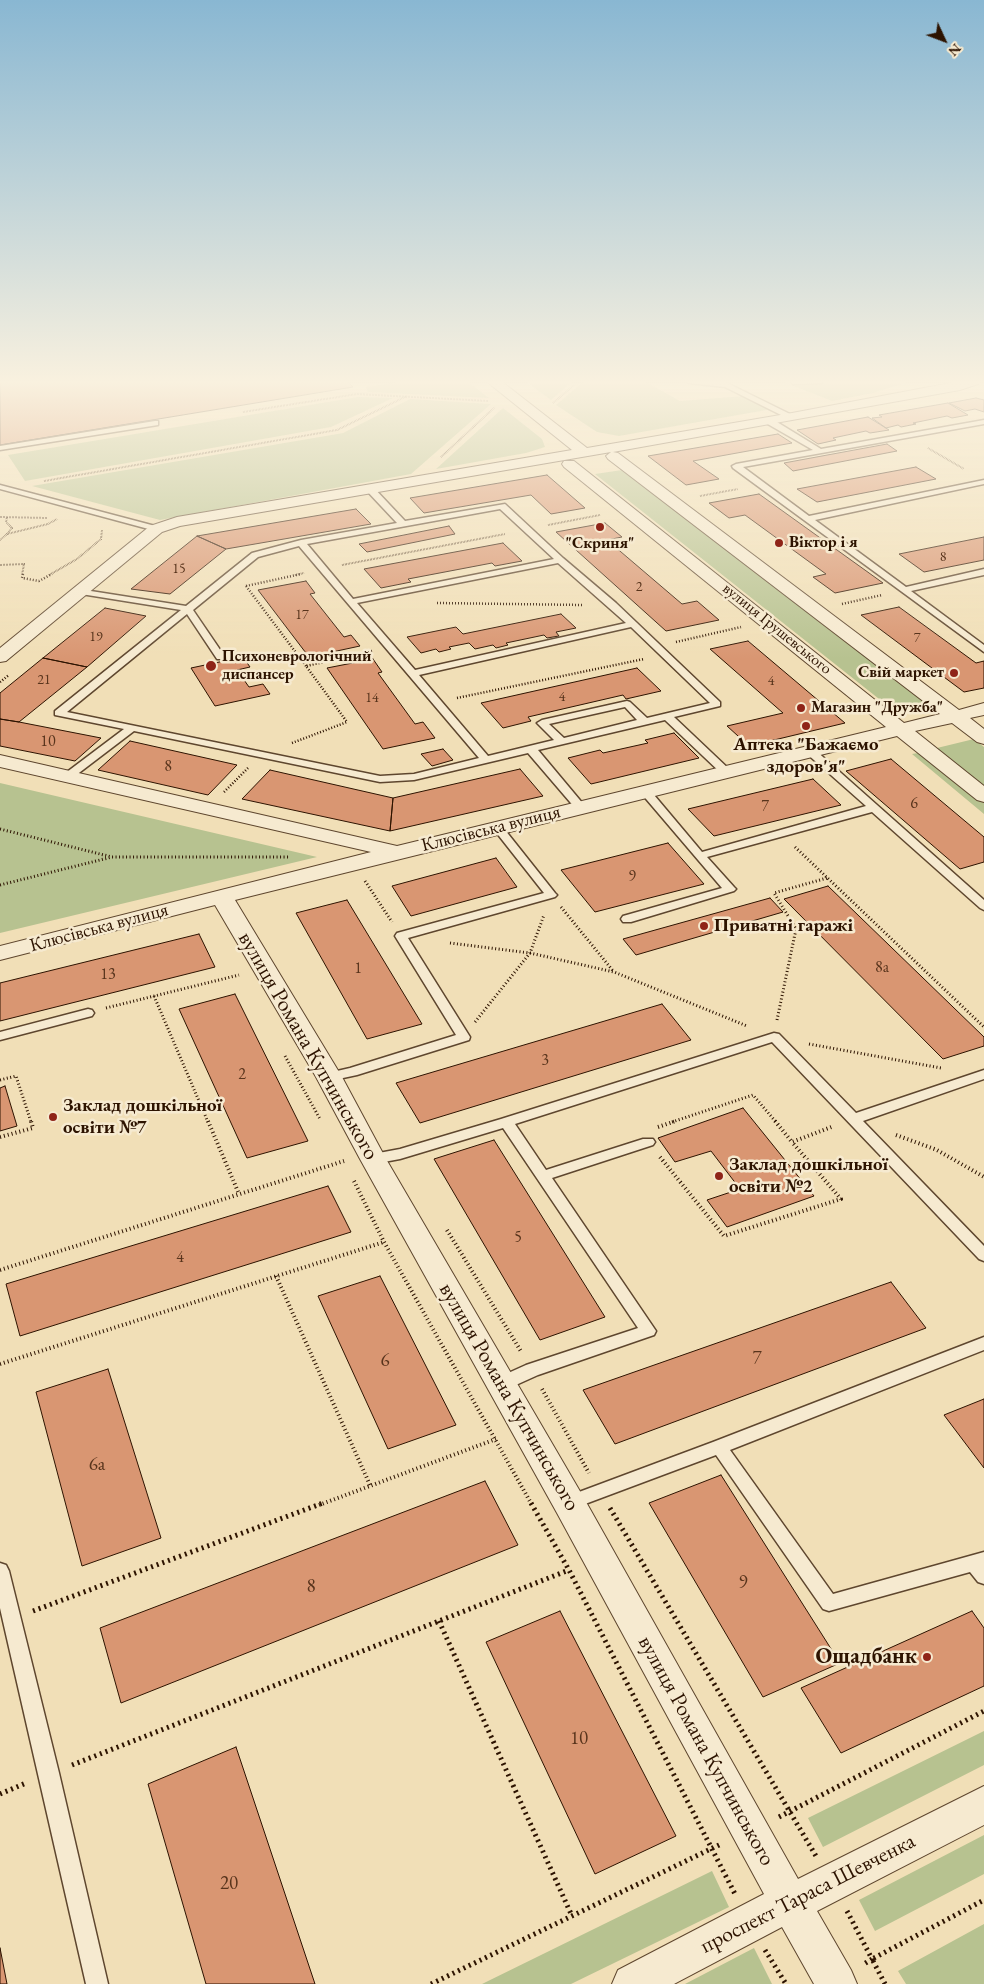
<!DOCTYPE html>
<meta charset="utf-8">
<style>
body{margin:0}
#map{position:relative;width:984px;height:1984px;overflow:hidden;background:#f1dfb7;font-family:"EB Garamond",serif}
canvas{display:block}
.north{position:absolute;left:919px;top:15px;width:50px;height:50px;-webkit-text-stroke:4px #f6ead0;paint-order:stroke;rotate:133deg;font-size:14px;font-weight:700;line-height:20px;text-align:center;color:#2d1300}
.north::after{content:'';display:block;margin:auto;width:18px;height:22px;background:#2d1300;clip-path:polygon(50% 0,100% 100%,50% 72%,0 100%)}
</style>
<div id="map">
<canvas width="984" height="1984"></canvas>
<div class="north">N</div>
</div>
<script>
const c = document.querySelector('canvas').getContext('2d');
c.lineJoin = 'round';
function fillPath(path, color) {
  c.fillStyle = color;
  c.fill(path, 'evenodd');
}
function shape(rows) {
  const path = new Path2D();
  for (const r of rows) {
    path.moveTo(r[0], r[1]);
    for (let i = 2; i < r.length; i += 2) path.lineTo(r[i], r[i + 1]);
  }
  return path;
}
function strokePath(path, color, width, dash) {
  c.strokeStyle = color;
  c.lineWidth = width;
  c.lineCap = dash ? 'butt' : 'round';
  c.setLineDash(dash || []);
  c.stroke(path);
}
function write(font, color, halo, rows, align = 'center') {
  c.font = font + ' "EB Garamond",serif';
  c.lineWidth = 5;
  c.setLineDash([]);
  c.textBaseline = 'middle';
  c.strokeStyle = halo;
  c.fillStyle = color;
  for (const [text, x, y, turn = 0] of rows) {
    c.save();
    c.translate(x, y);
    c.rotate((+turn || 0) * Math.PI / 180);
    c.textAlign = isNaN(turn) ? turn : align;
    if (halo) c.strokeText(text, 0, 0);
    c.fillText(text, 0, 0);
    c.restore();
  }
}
fillPath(shape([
 [405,381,467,381,489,398,368,392,366,387],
 [525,381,573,381,551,400],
 [584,381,644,381,680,401,744,396,772,409,619,436,597,432,556,405],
 [781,381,911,381,873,393,832,401],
 [358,397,393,398,331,427,25,481,8,455],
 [410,399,491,404,411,474,160,520,32,486,343,433],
 [503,408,542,439,545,447,526,453,436,469],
 [622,470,924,702,893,710,595,474],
 [974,739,984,747,984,786,937,748],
 [924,752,984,801,984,814,912,754],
 [0,783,317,857,0,933],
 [984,1731,984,1765,823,1847,808,1818],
 [984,1835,984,1874,875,1931,859,1900],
 [712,1871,729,1907,571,1984,482,1984],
 [984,1924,984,1984,906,1984,898,1971],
 [754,1948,772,1984,685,1984]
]), '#b7c290');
const building = shape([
 [0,381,347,381,353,387,0,445,0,381],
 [976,398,984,400,984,412,975,409,965,411,949,403,976,398],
 [948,403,968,415,952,418,947,416,913,423,916,424,901,427,898,425,886,428,872,418,882,417,879,415,948,403],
 [868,417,889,430,870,433,866,431,833,438,836,440,818,444,797,430,868,417],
 [778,434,792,443,693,461,719,479,686,485,648,456,778,434],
 [887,444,897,451,793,471,784,463,887,444],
 [916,467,936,479,817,502,797,489,916,467],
 [547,475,585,508,551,514,531,495,424,513,410,498,547,475],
 [759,494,883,583,835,593,813,577,826,574,745,515,729,518,709,503,759,494],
 [356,509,371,524,226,549,197,536,356,509],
 [605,523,622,537,607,540,682,604,697,601,719,620,666,631,556,532,605,523],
 [449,526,455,534,367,552,359,544,449,526],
 [197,536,226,549,170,594,131,589,197,536],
 [984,537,984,560,924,572,899,554,984,537],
 [503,543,522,561,495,566,492,563,408,579,411,582,381,588,364,569,503,543],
 [306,581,315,593,310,594,344,637,351,635,360,646,309,657,258,590,306,581],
 [899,607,976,663,984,661,984,688,964,692,861,615,899,607],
 [105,608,146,616,87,667,43,658,105,608],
 [561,614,576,628,556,632,559,636,547,638,544,635,506,643,508,645,496,648,493,645,475,649,469,643,449,647,451,649,439,652,436,649,421,653,407,637,456,627,463,634,561,614],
 [748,641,845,723,749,746,727,726,783,713,710,649,748,641],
 [243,657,250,667,237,670,249,687,263,684,270,694,215,706,191,668,243,657],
 [43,658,87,667,19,722,0,719,0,693,43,658],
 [373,659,382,672,378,673,415,724,423,722,435,738,383,749,327,668,373,659],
 [637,668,661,691,626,699,623,695,528,717,531,721,503,728,481,703,637,668],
 [0,719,19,722,101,738,75,761,0,746,0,719],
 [674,733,699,758,591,784,568,758,600,750,603,753,648,743,645,740,674,733],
 [130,741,237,765,208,795,98,770,130,741],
 [443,749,453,760,432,766,421,754,443,749],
 [891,759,984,837,984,862,960,869,846,771,891,759],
 [520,769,543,796,390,831,393,798,520,769],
 [270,770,393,798,390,831,242,799,270,770],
 [813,779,841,805,714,836,688,809,813,779],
 [668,843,704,884,595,912,561,870,668,843],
 [496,858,517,887,411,916,392,886,496,858],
 [828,886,984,1037,984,1046,943,1059,784,899,828,886],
 [770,898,783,912,636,955,623,939,770,898],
 [347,900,422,1024,367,1039,296,913,347,900],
 [199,934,215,967,0,1021,0,983,199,934],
 [235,994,308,1141,247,1158,179,1009,235,994],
 [662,1004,691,1040,420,1123,396,1083,662,1004],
 [5,1086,17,1126,0,1131,0,1088,5,1086],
 [743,1108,814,1196,727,1227,707,1200,740,1189,711,1151,675,1162,658,1138,743,1108],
 [494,1140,605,1317,540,1340,434,1159,494,1140],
 [328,1186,351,1232,20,1336,6,1284,328,1186],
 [380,1276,456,1425,388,1449,318,1296,380,1276],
 [891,1282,926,1328,615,1444,583,1390,891,1282],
 [108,1369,161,1538,82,1566,36,1392,108,1369],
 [984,1399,984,1468,944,1415,984,1399],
 [721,1475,840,1663,763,1697,649,1503,721,1475],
 [485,1481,518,1545,121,1703,100,1628,485,1481],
 [560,1611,676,1836,595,1874,486,1642,560,1611],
 [972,1611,984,1628,984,1686,841,1753,801,1688,972,1611],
 [236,1747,315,1984,206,1984,148,1784,236,1747],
 [0,1948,7,1984,0,1984,0,1948]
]);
fillPath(building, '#d99672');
strokePath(building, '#2d1300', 1);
const lane = shape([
 [686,381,723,381,796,417,789,419,725,387,689,383,686,381],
 [795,381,824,381,821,383,793,384,792,383,795,381],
 [766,419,772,419,821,449,984,420,984,424,743,467,809,516,984,480,984,484,815,520,906,587,984,569,984,575,911,591,984,645,984,652,733,468,732,466,736,464,813,450,766,423,766,419],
 [155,421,158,421,158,425,0,450,0,446,155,421],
 [0,485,159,527,160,529,156,531,0,489,0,485],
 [366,486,372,486,405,521,505,504,563,558,616,603,720,702,720,706,674,717,730,770,731,772,730,774,722,774,665,720,538,750,584,805,585,807,580,810,576,809,528,753,414,780,380,782,134,731,71,779,63,779,62,777,63,775,124,729,55,715,55,711,181,610,81,594,78,593,78,589,186,606,252,553,301,540,397,523,366,490,366,486],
 [500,509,554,559,353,599,307,544,500,509],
 [299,546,479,758,414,774,380,776,67,712,187,614,217,659,223,659,225,657,193,610,258,557,299,546],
 [558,563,626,623,415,670,357,603,558,563],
 [631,627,710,703,647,718,630,702,627,701,542,720,537,723,554,740,488,756,419,675,631,627],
 [625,707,637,720,564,738,549,724,625,707],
 [810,748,814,749,984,900,984,910,980,908,872,812,707,857,734,887,736,889,734,891,631,922,623,922,621,919,623,916,722,888,641,793,640,791,641,789,649,789,702,852,866,806,806,753,805,751,810,748],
 [497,824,501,825,555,893,557,895,555,897,408,938,470,1037,469,1040,357,1075,329,1081,324,1080,322,1077,324,1074,350,1068,456,1035,395,936,397,933,544,893,492,827,497,824],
 [88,1009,92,1010,94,1013,92,1016,0,1040,0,1032,88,1009],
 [774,1033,779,1034,856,1113,984,1070,984,1079,863,1121,984,1246,984,1261,979,1259,772,1042,515,1124,546,1170,643,1139,653,1139,655,1142,653,1145,552,1178,656,1331,654,1335,538,1375,507,1389,501,1391,495,1389,493,1384,495,1379,526,1365,638,1328,503,1128,400,1159,373,1164,368,1163,366,1159,368,1155,400,1149,501,1119,774,1033],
 [984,1337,984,1350,730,1450,833,1594,984,1552,984,1584,978,1582,970,1572,829,1611,823,1609,716,1455,569,1510,563,1508,560,1503,563,1498,713,1442,984,1337],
 [0,1563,6,1565,9,1571,59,1773,108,1984,86,1984,0,1608,0,1563]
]);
const street = shape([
 [486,381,501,381,587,448,792,413,961,381,980,381,978,384,960,390,613,452,618,453,959,710,984,703,984,715,970,718,984,729,984,744,977,742,952,723,915,731,984,786,984,802,977,800,897,736,235,900,342,1077,386,1159,581,1493,798,1879,984,1786,984,1825,817,1911,851,1970,857,1984,814,1984,782,1927,674,1984,612,1984,618,1970,764,1894,557,1513,360,1159,316,1077,215,905,0,960,0,946,371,852,0,767,0,755,397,846,886,727,564,467,562,464,564,461,574,461,904,723,940,714,608,459,606,456,611,452,180,526,162,532,6,661,0,662,0,648,150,526,177,517,572,450,486,381]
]);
strokePath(lane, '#5e462e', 3);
strokePath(street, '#5e462e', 2);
strokePath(shape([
 [553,403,579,381],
 [243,412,357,394,488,401],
 [928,448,964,469],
 [441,457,495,407],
 [44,481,337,430,407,396],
 [700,496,738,489],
 [0,517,47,518],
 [7,517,6,522,12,528,7,534],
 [548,525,600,515],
 [0,540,7,534,48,524,57,519],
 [0,565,24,564,22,575],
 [342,565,505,534],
 [49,575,77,559,101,539,102,530],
 [295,575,304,573]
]), '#2d1300', 2, [0.5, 1]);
strokePath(shape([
 [23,574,22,578,39,581,52,574],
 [246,586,301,574],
 [246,586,306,666],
 [437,603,583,605],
 [842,604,882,595],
 [676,642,741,627],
 [0,682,9,675],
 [457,698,644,659],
 [292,743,347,722,306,666,372,651],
 [224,792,248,768]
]), '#2d1300', 2.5, [1, 2]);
strokePath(shape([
 [0,829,112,857],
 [795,847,984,1027],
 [365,881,392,922],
 [0,885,112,857,289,857],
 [561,907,614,972],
 [450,943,530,953,614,972,747,1026],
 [154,996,208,1122],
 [106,1008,239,975],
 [777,1020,796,929,774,893,827,878],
 [475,1022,530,953,544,915],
 [809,1044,941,1068],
 [285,1056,320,1119],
 [0,1080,16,1076,31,1122],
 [672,1122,753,1095,776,1122]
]), '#2d1300', 3, [1, 2.5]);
strokePath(shape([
 [208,1121,239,1194],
 [775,1121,792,1142,834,1126],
 [658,1127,676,1121],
 [896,1135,937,1150,984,1177],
 [0,1137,33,1128,31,1121],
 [660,1157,724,1236,841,1199,792,1142],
 [354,1181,384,1242,532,1505],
 [447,1230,522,1353],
 [0,1270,344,1161],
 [276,1276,370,1485],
 [0,1364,384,1242],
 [542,1389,589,1473],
 [319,1505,496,1439]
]), '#2d1300', 4, [1, 3]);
strokePath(shape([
 [531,1503,569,1570,735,1894],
 [610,1508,816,1856],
 [33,1611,323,1503],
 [439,1621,572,1916],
 [72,1765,569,1570],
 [0,1794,26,1783],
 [779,1817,984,1711],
 [847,1911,872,1959,864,1964],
 [765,1950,786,1984],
 [431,1984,721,1844],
 [885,1984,872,1959,984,1900]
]), '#2d1300', 5, [2, 4]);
fillPath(lane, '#f6ead0');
fillPath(street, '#f6ead0');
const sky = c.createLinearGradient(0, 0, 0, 659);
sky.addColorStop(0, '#89b7d2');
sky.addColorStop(0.58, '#f9f1df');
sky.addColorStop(1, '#f9f1df00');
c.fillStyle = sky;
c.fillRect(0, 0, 984, 659);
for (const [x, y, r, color] of [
 [600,527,5,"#8f2418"],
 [779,543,5,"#8f2418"],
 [211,666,6,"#8f2418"],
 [954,673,5,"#8f2418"],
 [801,708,5,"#8f2418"],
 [806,726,5,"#8f2418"],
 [704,926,5,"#8f2418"],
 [53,1117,5,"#8f2418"],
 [719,1176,5,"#8f2418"],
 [927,1657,5,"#8f2418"]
]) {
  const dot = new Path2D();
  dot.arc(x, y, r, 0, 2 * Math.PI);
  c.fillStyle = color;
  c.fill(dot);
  strokePath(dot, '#f6ead0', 2);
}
write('14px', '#58341c', null, [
 ["8",943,557],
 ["15",179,569],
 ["2",639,587],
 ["17",302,615],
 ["19",96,637],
 ["7",917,638],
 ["21",44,680],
 ["4",771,681],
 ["4",562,697],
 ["14",372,698]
]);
write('bold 16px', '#2d1300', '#f6ead0', [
 ["Віктор і я",789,543],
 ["\"Скриня\"",600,544,"center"],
 ["Психоневрологічний",222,657],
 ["диспансер",222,675],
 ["Свiй маркет",944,673,"right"],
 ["Магазин \"Дружба\"",811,708]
], 'left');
write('16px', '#2d1300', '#f6ead0', [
 ["вулиця Грушевського",777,629,39]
]);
write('16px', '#58341c', null, [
 ["10",48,742],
 ["8",168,767],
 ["6",914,804],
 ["7",765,807],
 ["9",632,877],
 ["8а",882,968],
 ["1",358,969],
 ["13",108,975],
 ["3",545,1061],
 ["2",242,1075],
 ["5",518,1238],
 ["4",180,1258]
]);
write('bold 19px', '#2d1300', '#f6ead0', [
 ["Аптека \"Бажаємо",806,745,"center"],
 ["здоров'я\"",806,767,"center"],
 ["Приватні гаражі",714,926],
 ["Заклад дошкільної",63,1106],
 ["освіти №7",63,1128],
 ["Заклад дошкільної",729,1165],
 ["освіти №2",729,1187]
], 'left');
write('19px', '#2d1300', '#f6ead0', [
 ["Клюсівська вулиця",491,829,-14],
 ["Клюсівська вулиця",99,928,-15]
]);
write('19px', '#58341c', null, [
 ["7",757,1359],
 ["6",385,1361],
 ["6а",97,1465],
 ["9",743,1583],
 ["8",311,1587],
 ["10",579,1739],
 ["20",229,1884]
]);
write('22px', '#2d1300', '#f6ead0', [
 ["вулиця Романа Купчинського",308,1046,60],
 ["вулиця Романа Купчинського",509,1397,60],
 ["вулиця Романа Купчинського",706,1751,61],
 ["проспект Тараса Шевченка",808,1894,-27]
]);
write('bold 22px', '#2d1300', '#f6ead0', [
 ["Ощадбанк",917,1657]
], 'right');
</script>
